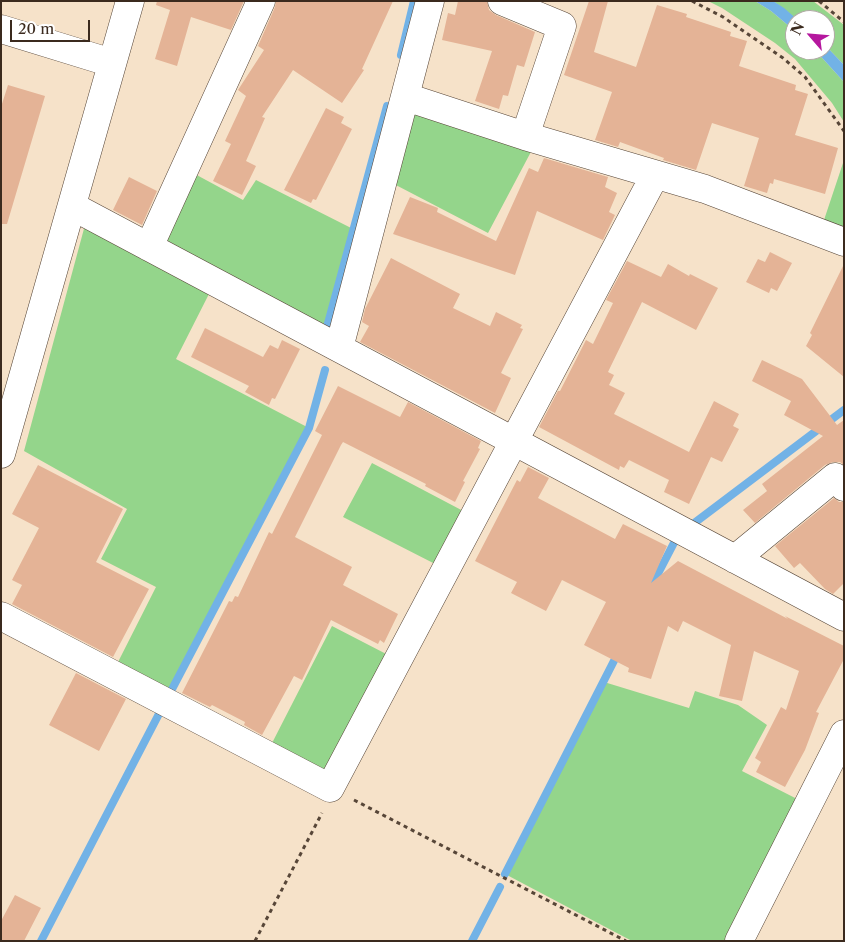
<!DOCTYPE html>
<style>
body{margin:0}
#map{position:relative;width:845px;height:942px;overflow:hidden;background:#f6e2c9;font-family:"Libre Caslon Text",serif}
canvas{display:block}
.frame{position:absolute;inset:0;border:2px solid #3b2a1e;pointer-events:none}
.north{position:absolute;left:785px;top:10px;width:50px;height:50px;box-sizing:border-box;background:#fff;border:1px solid #b1aaa5;border-radius:50%;rotate:297deg;font-size:14px;font-weight:700;line-height:20px;text-align:center;color:#3b2a1e}
.north::after{content:'';display:block;margin:auto;width:18px;height:22px;background:#b5179e;clip-path:polygon(50% 0,100% 100%,50% 72%,0 100%)}
.scale{position:absolute;left:10px;top:20px;width:80px;height:22px;box-sizing:border-box;border:2px solid #3b2a1e;border-top:0;padding-left:6px;font-size:15px;line-height:18px;white-space:nowrap;color:#3b2a1e;-webkit-text-stroke:4px #fff;paint-order:stroke}
</style>
<div id="map">
<canvas width="845" height="942"></canvas>
<div class="frame"></div>
<div class="north">N</div>
<div class="scale">20 m</div>
</div>
<script>
const c = document.querySelector('canvas').getContext('2d');
c.lineJoin = 'round';
function fillPath(path, color) {
  c.fillStyle = color;
  c.fill(path, 'evenodd');
}
function shape(rows) {
  const path = new Path2D();
  for (const r of rows) {
    path.moveTo(r[0], r[1]);
    for (let i = 2; i < r.length; i += 2) path.lineTo(r[i], r[i + 1]);
  }
  return path;
}
function strokePath(path, color, width, dash) {
  c.strokeStyle = color;
  c.lineWidth = width;
  c.lineCap = dash ? 'butt' : 'round';
  c.setLineDash(dash || []);
  c.stroke(path);
}
fillPath(shape([
 [708,1,755,1,771,11,795,31,795,50,815,50,844,82,844,122,832,103,795,59,775,43,722,8],
 [773,1,813,1,844,25,844,65,825,45,825,20,798,20],
 [411,110,533,148,488,233,392,183],
 [844,160,844,234,822,226],
 [193,173,243,200,256,180,363,234,334,338,166,246,161,236],
 [85,225,212,288,176,359,309,428,170,693,116,666,156,587,101,559,127,509,24,451],
 [372,463,467,513,439,566,343,517],
 [332,626,392,657,329,778,270,747],
 [604,682,689,708,695,691,738,705,767,725,742,771,803,802,730,941,632,941,505,874]
]), '#94d58b');
fillPath(shape([
 [755,1,773,1,784,8,798,20,795,20,795,31,771,11],
 [825,45,844,65,844,82,815,50,825,50]
]), '#72b2e6');
strokePath(shape([
 [401,55,414,1],
 [327,327,387,106],
 [689,527,844,410],
 [650,589,677,537],
 [170,693,309,428,325,370],
 [505,874,618,653],
 [41,941,161,710],
 [472,941,500,887]
]), '#72b2e6', 8);
fillPath(shape([
 [157,1,244,1,231,30,191,17,177,66,155,59,170,10,156,5],
 [276,1,393,1,362,69,364,70,342,103,293,70,262,117,265,118,246,161,256,166,242,195,213,181,231,144,225,141,246,96,238,90,264,50,258,46,275,7],
 [458,1,487,1,489,10,496,15,535,32,524,67,517,65,508,96,503,95,499,109,475,101,492,51,442,40,448,13,455,15],
 [589,1,608,1,594,52,636,67,657,5,687,14,686,17,731,32,730,36,747,41,739,66,796,85,795,90,808,94,795,135,838,148,825,194,774,179,773,184,770,183,767,193,744,186,759,138,712,123,696,170,663,160,664,158,620,142,618,147,595,140,612,92,564,75],
 [8,85,45,96,7,224,1,224,1,107],
 [326,108,344,117,341,123,352,129,316,200,313,199,311,203,284,190],
 [544,158,608,177,605,187,617,193,609,212,615,215,603,240,537,211,515,275,393,234,410,197,438,208,437,212,496,241,529,168,538,172],
 [129,177,157,191,142,225,113,210],
 [770,252,792,263,777,291,771,288,769,293,746,282,758,259,765,262],
 [391,258,460,294,453,308,490,326,496,312,522,325,520,328,523,329,501,373,511,378,495,413,360,342,369,326,362,322,365,309],
 [627,261,661,277,668,264,689,276,690,274,718,288,696,330,642,302,608,372,614,375,609,385,625,393,614,414,689,452,714,401,739,414,733,426,739,429,722,462,711,457,689,504,664,492,669,480,629,460,624,468,620,466,619,470,539,427,558,391,560,391,586,340,593,344,613,303,606,300],
 [844,264,844,377,806,346,812,335,810,333],
 [205,328,263,357,270,345,278,349,282,340,300,349,275,399,272,398,269,405,245,392,249,386,191,357],
 [762,360,802,379,837,425,844,420,844,465,840,462,833,462,825,465,755,523,743,510,767,491,762,484,823,436,784,415,791,401,752,381],
 [338,386,400,417,408,402,481,441,478,448,480,449,463,481,465,482,455,502,425,486,426,484,343,442,341,445,295,537,352,567,343,585,398,614,384,643,380,640,378,644,331,620,302,680,294,676,262,735,244,725,245,722,212,705,210,707,182,693,229,601,232,602,235,596,238,597,269,532,272,534,322,435,315,431],
 [38,465,123,509,96,562,149,589,113,657,12,604,22,585,12,580,39,528,12,514],
 [528,467,549,478,538,498,615,539,623,524,667,546,651,583,678,561,788,619,785,616,844,646,844,659,816,712,819,713,805,750,785,787,756,772,761,762,755,758,781,707,786,710,799,671,754,651,742,701,719,696,731,645,683,621,678,632,668,626,651,679,638,675,628,672,629,668,584,645,606,602,562,580,546,611,511,593,517,582,475,561,517,480,520,482],
 [834,498,839,502,844,502,844,583,833,594,825,589,800,563,794,568,775,546],
 [76,673,126,699,99,751,49,725],
 [15,895,41,908,24,941,1,941,1,921]
]), '#e4b396');
const minor = shape([
 [502,1,562,26,525,136,705,189,844,242],
 [1,29,112,63],
 [406,97,525,136],
 [72,206,844,617],
 [149,247,261,1],
 [339,348,430,1],
 [1,454,130,1],
 [735,559,835,477,844,487],
 [1,616,330,788,655,175],
 [739,941,844,734]
]);
strokePath(minor, '#574638', 29);
strokePath(shape([
 [692,1,723,17,783,58,805,77,844,131],
 [819,1,844,22],
 [354,800,626,941],
 [255,941,322,813]
]), '#574638', 3, [4, 4]);
strokePath(minor, '#fff', 28);
</script>
